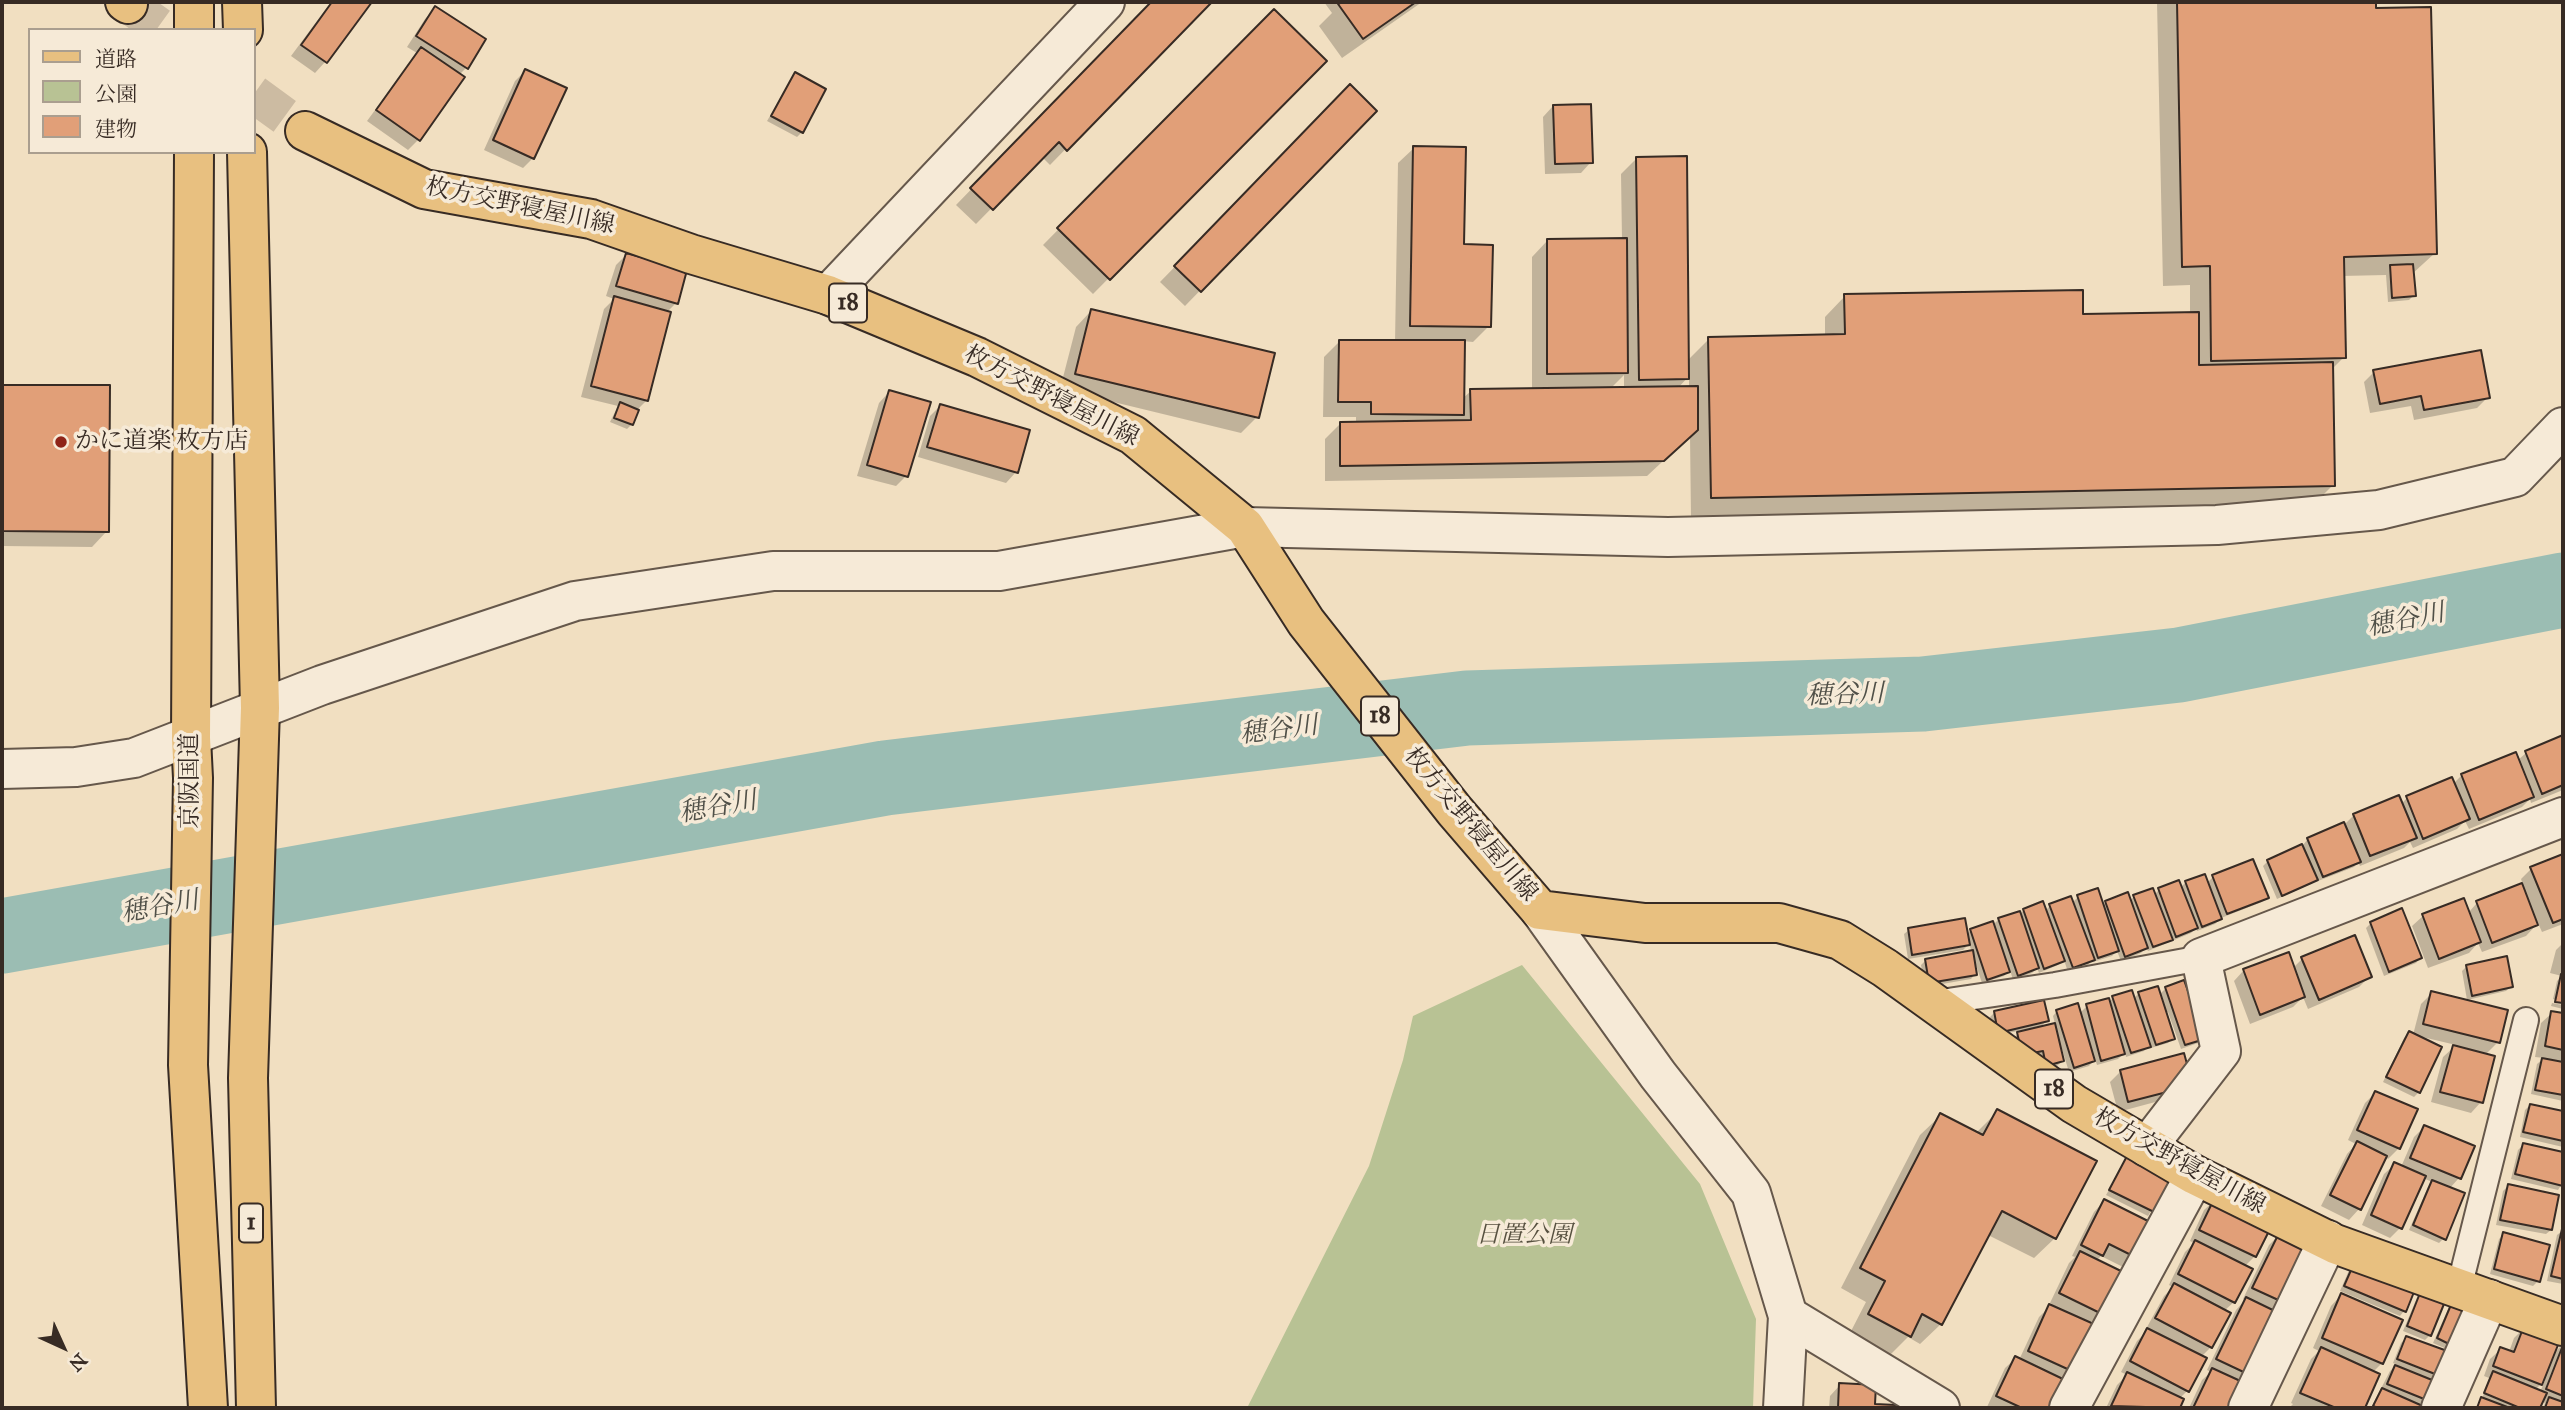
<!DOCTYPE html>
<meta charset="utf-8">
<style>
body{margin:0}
#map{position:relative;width:2565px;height:1410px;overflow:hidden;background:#f1dfc1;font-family:"IM FELL Great Primer","Noto Serif JP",serif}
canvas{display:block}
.frame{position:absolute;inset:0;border:4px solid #372b24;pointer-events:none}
.legend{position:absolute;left:28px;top:28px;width:228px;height:126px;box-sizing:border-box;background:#f6ead7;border:2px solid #aa9e8f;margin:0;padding:9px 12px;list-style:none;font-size:21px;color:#372b24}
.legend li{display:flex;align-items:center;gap:14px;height:35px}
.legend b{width:35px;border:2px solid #aa9e8f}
.north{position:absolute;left:28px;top:1312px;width:70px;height:70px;-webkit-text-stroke:5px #f6ead7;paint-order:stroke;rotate:135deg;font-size:19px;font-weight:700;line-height:28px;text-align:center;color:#372b24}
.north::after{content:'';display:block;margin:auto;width:24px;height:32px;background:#372b24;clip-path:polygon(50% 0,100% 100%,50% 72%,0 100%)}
</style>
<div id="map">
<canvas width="2565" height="1410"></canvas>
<div class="frame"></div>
<ul class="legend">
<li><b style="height:9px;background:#e8c080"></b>道路</li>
<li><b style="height:19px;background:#b8c294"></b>公園</li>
<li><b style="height:19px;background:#e19f78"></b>建物</li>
</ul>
<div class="north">N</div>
</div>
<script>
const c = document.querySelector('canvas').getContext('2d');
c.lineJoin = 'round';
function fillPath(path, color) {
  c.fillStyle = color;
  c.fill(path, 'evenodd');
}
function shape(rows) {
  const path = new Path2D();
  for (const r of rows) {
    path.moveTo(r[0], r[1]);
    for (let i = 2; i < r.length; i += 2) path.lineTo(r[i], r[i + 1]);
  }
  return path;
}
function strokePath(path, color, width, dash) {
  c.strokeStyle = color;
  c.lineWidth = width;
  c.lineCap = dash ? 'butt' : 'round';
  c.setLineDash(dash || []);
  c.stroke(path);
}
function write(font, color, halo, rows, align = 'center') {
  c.font = font + ' "IM FELL Great Primer","Noto Serif JP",serif';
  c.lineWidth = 7;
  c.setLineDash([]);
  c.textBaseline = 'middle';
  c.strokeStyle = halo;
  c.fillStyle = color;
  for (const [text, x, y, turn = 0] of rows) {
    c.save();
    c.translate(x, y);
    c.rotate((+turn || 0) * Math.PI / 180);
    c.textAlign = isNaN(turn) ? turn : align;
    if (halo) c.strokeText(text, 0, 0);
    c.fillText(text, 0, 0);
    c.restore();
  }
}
fillPath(shape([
 [1522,965,1700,1184,1756,1319,1753,1408,1247,1408,1369,1166,1403,1060,1413,1016]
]), '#b8c294');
fillPath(shape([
 [331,2,370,2,325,62,315,73,291,56],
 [1153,2,1209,2,1050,165,1042,157,976,224,956,205],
 [1324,2,1422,2,1342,58,1319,26,1332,13],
 [2157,2,2375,2,2435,253,2412,274,2414,295,2409,300,2388,302,2386,275,2342,276,2344,357,2331,370,2333,485,2313,505,1691,518,1690,436,1647,476,1325,481,1325,439,1341,423,1356,423,1356,417,1323,417,1324,357,1340,341,1395,342,1398,163,1414,148,1462,246,1489,326,1473,342,1463,341,1462,399,1471,391,1532,390,1532,257,1547,241,1622,240,1621,174,1637,158,1687,361,1709,339,1825,336,1825,317,1845,296,2082,316,2190,314,2190,285,2163,286],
 [1624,375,1624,388,1610,389],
 [1689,376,1689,387,1678,388],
 [435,8,466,68,459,75,462,78,418,140,408,150,367,121,417,53,407,47,425,19],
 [1274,11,1324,61,1093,294,1043,245],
 [525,71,533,158,523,168,484,150,515,81],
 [795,74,802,132,797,137,767,121],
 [1350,87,1375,111,1185,306,1160,282],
 [1553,106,1591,162,1581,173,1545,174,1543,117],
 [626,255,676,303,667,312,669,313,646,401,637,410,632,424,627,429,610,422,618,406,581,397,604,309,614,299,606,296,616,265],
 [1091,311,1257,417,1241,433,1060,389,1076,327],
 [2374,372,2488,397,2477,408,2414,420,2411,406,2370,413,2364,382],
 [2,387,108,387,107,531,92,547,2,546],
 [889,392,906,476,896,486,857,476,879,403],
 [940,406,1016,472,1006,483,918,457,930,416],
 [2563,737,2563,790,2531,803,2530,799,2522,807,2469,829,2465,821,2457,829,2413,848,2410,842,2404,848,2360,866,2358,862,2354,867,2318,881,2317,878,2311,884,2277,899,2263,866,2268,861,2303,845,2307,840,2345,824,2354,815,2401,804,2407,798,2453,784,2462,775,2518,760,2526,753],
 [2563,856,2563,924,2542,932,2538,923,2526,936,2482,952,2478,943,2469,953,2428,968,2412,926,2423,916,2468,913,2477,903,2523,885,2521,879,2531,869],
 [2213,877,2267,897,2262,902,2221,918,2215,924,2197,931,2196,928,2191,933,2148,951,2146,947,2141,953,2121,961,2117,951,2112,956,2093,962,2092,960,2088,965,2068,972,2064,960,2058,965,2039,973,2037,968,2032,973,2013,980,2010,970,2004,976,1982,983,1976,965,1974,965,1975,974,1971,979,1925,987,1921,965,1926,960,1972,952,1969,944,1963,950,1908,959,1904,934,1909,930,1966,935,1971,930,1993,925,1999,919,2019,915,2024,910,2045,911,2050,906,2072,903,2078,897,2102,906,2106,902,2129,901,2134,897,2152,890,2154,895,2159,890,2180,888,2186,882,2207,883],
 [2371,923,2420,958,2416,963,2384,976,2366,928],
 [2563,943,2563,1002,2553,999,2557,981,2562,976,2550,973,2556,950],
 [2302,959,2370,976,2359,987,2308,1009,2303,997,2293,1007,2250,1024,2234,981,2244,970,2293,968],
 [2467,966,2511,986,2506,991,2467,1000,2462,971],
 [2166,988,2203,1038,2198,1043,2181,1049,2168,1012,2165,1013,2173,1038,2168,1043,2151,1048,2150,1045,2144,1051,2126,1057,2125,1052,2118,1059,2097,1065,2095,1059,2089,1066,2069,1072,2062,1049,2060,1050,2062,1061,2057,1066,2041,1070,2038,1054,2018,1059,2013,1039,2022,1030,1994,1036,1990,1017,1994,1013,2047,1020,2039,1029,2055,1024,2053,1016,2057,1011,2079,1014,2087,1006,2108,1003,2113,998,2133,999,2139,993,2159,995],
 [2432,993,2498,1042,2485,1055,2481,1102,2471,1113,2431,1102,2443,1057,2456,1045,2418,1036,2440,1048,2419,1092,2414,1097,2383,1082,2404,1038,2409,1033,2413,1035,2421,1004],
 [2552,1003,2563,1005,2563,1009,2551,1006],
 [2552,1013,2563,1015,2563,1101,2531,1094,2537,1064,2544,1058,2535,1057,2541,1023],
 [2182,1055,2170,1090,2159,1101,2118,1112,2110,1082,2120,1072],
 [2375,1093,2399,1148,2388,1159,2385,1157,2359,1209,2349,1220,2321,1206,2347,1154,2356,1144,2348,1140,2365,1103],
 [2530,1105,2563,1113,2563,1147,2520,1137,2525,1110],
 [1998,1111,2055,1238,2034,1258,1988,1235,1941,1324,1920,1344,1908,1337,1889,1356,1849,1335,1866,1302,1841,1288,1920,1135,1941,1115,1976,1133],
 [2424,1127,2459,1178,2449,1189,2444,1238,2439,1243,2409,1230,2428,1187,2432,1182,2423,1178,2400,1228,2390,1238,2362,1225,2384,1174,2395,1164,2401,1167,2414,1137],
 [2523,1145,2563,1154,2563,1182,2558,1190,2511,1179,2518,1150],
 [2127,1158,2169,1179,2148,1216,2106,1195],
 [2508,1186,2551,1230,2546,1234,2496,1225,2503,1191],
 [2215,1200,2255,1256,2245,1266,2234,1302,2224,1311,2211,1347,2201,1357,2188,1390,2179,1399,2182,1400,2178,1408,2106,1408,2117,1385,2127,1375,2121,1372,2137,1341,2148,1330,2146,1329,2164,1296,2173,1287,2169,1285,2185,1252,2194,1243,2190,1241,2204,1210],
 [2104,1201,2134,1256,2123,1267,2101,1256,2096,1261,2101,1313,2089,1324,2093,1326,2049,1408,1987,1407,2005,1368,2016,1358,2019,1360,2039,1317,2052,1304,2050,1303,2069,1263,2075,1257,2072,1256,2094,1212],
 [2562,1231,2563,1231,2563,1284,2547,1281,2557,1235],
 [2504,1234,2538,1281,2533,1286,2490,1274,2499,1239],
 [2279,1235,2310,1249,2234,1408,2189,1408,2202,1380,2211,1372,2207,1370,2236,1310,2245,1300,2243,1299,2269,1245],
 [2350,1268,2414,1288,2404,1311,2400,1316,2340,1291],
 [2422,1290,2430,1335,2425,1340,2403,1331,2418,1295],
 [2341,1295,2382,1363,2373,1372,2378,1375,2363,1408,2289,1408,2293,1404,2291,1403,2311,1359,2319,1351,2313,1348,2331,1306],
 [2454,1302,2449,1350,2433,1343,2449,1307],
 [2524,1328,2552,1355,2563,1344,2563,1408,2543,1408,2545,1403,2541,1401,2538,1408,2475,1408,2482,1399,2489,1378,2484,1376,2490,1359,2501,1349,2509,1352,2514,1338],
 [2545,1380,2540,1392,2535,1390],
 [2406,1338,2447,1353,2427,1400,2421,1407,2423,1408,2371,1408,2390,1371,2397,1365,2393,1363,2401,1343],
 [1840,1385,1873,1406,1915,1408,1829,1408,1830,1396]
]), '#0003');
strokePath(shape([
 [2,936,885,778,1467,708,1923,694,2179,665,2563,590]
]), '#9bbdb3', 75);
const building = shape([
 [332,2,372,2,327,63,301,45,332,2],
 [1151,2,1212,2,1067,151,1059,142,993,210,970,188,1151,2],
 [1342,2,1416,2,1363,39,1338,4,1342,2],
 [2177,2,2376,2,2376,8,2431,7,2437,254,2344,257,2346,358,2211,361,2210,266,2182,267,2177,2],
 [435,6,486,39,468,69,416,36,435,6],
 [1274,9,1327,61,1110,280,1057,228,1274,9],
 [421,47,465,77,420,141,376,110,421,47],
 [525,69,567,88,534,159,493,140,525,69],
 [795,72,826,89,803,133,771,116,795,72],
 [1350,84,1377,111,1201,292,1174,266,1350,84],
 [1591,104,1593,163,1555,164,1553,105,1591,104],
 [1413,146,1466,147,1464,244,1493,245,1491,327,1410,326,1413,146],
 [1687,156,1689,379,1639,380,1636,157,1687,156],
 [1627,238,1628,373,1547,374,1547,239,1627,238],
 [626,253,687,270,678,304,616,286,626,253],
 [2413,264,2416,296,2392,298,2390,265,2413,264],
 [2083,290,2083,314,2199,312,2199,365,2333,362,2335,486,1711,498,1708,337,1845,334,1844,294,2083,290],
 [614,296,671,312,648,401,591,386,614,296],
 [1091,309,1275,353,1259,418,1075,374,1091,309],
 [1339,340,1465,340,1464,415,1371,414,1371,402,1338,402,1339,340],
 [2481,350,2490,398,2424,410,2421,396,2380,404,2373,370,2481,350],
 [2,385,110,385,109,532,2,531,2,385],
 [1698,386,1698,430,1664,461,1340,466,1340,422,1471,420,1470,389,1698,386],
 [889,390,931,402,908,477,867,465,889,390],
 [620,402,639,410,633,425,614,418,620,402],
 [940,404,1030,430,1018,473,927,447,940,404],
 [2563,735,2563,785,2542,794,2525,751,2563,735],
 [2516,752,2534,797,2479,820,2461,774,2516,752],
 [2452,777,2470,819,2423,839,2406,796,2452,777],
 [2399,795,2417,838,2370,856,2353,814,2399,795],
 [2344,822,2361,862,2323,877,2307,838,2344,822],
 [2302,844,2318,880,2282,896,2267,860,2302,844],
 [2563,854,2563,919,2553,923,2530,867,2563,854],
 [2253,859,2269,898,2227,914,2212,875,2253,859],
 [2205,874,2222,919,2202,927,2185,881,2205,874],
 [2179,880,2198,928,2176,937,2158,888,2179,880],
 [2522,883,2538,925,2492,943,2476,901,2522,883],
 [2098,888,2119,951,2098,958,2077,895,2098,888],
 [2153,888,2173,940,2153,947,2133,895,2153,888],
 [2128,892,2148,948,2125,957,2105,901,2128,892],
 [2071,896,2095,960,2073,968,2049,904,2071,896],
 [2464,898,2481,942,2439,959,2422,914,2464,898],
 [2043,901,2065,961,2044,969,2023,909,2043,901],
 [2402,908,2422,958,2389,972,2370,922,2402,908],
 [2020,911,2039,968,2018,976,1998,918,2020,911],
 [1965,918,1970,945,1912,955,1908,928,1965,918],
 [1993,921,2010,972,1987,980,1970,929,1993,921],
 [2355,935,2372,977,2319,1000,2301,957,2355,935],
 [1973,950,1977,975,1929,983,1925,959,1973,950],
 [2289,952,2305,997,2260,1015,2243,969,2289,952],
 [2507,956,2513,987,2472,996,2466,965,2507,956],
 [2561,974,2563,974,2563,1003,2555,1002,2561,974],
 [2184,980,2205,1039,2185,1045,2165,987,2184,980],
 [2158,986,2175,1039,2156,1045,2138,992,2158,986],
 [2132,990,2151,1047,2131,1053,2112,996,2132,990],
 [2431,991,2508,1010,2500,1043,2423,1024,2431,991],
 [2109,998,2125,1054,2101,1061,2086,1004,2109,998],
 [2044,1000,2049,1021,1998,1033,1994,1011,2044,1000],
 [2078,1003,2095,1061,2074,1068,2056,1010,2078,1003],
 [2551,1011,2563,1013,2563,1050,2545,1046,2551,1011],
 [2055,1023,2064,1061,2046,1066,2043,1051,2022,1055,2017,1032,2055,1023],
 [2409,1031,2442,1047,2420,1093,2386,1077,2409,1031],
 [2453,1045,2495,1056,2483,1103,2440,1092,2453,1045],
 [2184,1053,2187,1064,2171,1091,2128,1102,2120,1070,2184,1053],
 [2542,1058,2563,1062,2563,1095,2535,1090,2542,1058],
 [2375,1091,2418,1109,2400,1149,2357,1130,2375,1091],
 [2530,1104,2563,1111,2563,1141,2523,1132,2530,1104],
 [1997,1109,2097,1161,2056,1239,2002,1211,1942,1325,1922,1314,1911,1337,1868,1314,1885,1281,1860,1268,1940,1113,1983,1135,1997,1109],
 [2424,1125,2475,1146,2461,1179,2410,1158,2424,1125],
 [2357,1141,2387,1156,2361,1210,2330,1195,2357,1141],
 [2523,1143,2563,1152,2563,1186,2515,1174,2523,1143],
 [2127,1156,2172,1178,2154,1212,2109,1190,2127,1156],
 [2394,1162,2426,1176,2402,1229,2371,1215,2394,1162],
 [2432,1180,2465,1193,2446,1240,2413,1225,2432,1180],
 [2508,1184,2559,1195,2552,1230,2500,1220,2508,1184],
 [2215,1197,2272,1225,2256,1257,2199,1230,2215,1197],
 [2104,1199,2152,1223,2135,1257,2109,1244,2103,1256,2081,1245,2104,1199],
 [2562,1229,2563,1229,2563,1279,2551,1276,2562,1229],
 [2503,1232,2550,1245,2540,1282,2494,1269,2503,1232],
 [2279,1233,2312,1248,2287,1304,2252,1288,2279,1233],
 [2195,1240,2253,1269,2235,1303,2178,1274,2195,1240],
 [2080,1251,2123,1272,2102,1314,2059,1293,2080,1251],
 [2355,1261,2416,1287,2406,1312,2344,1286,2355,1261],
 [2174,1283,2231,1313,2212,1348,2155,1318,2174,1283],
 [2422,1288,2446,1299,2431,1336,2407,1326,2422,1288],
 [2341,1293,2403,1320,2383,1364,2322,1338,2341,1293],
 [2246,1297,2281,1314,2252,1376,2216,1359,2246,1297],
 [2453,1300,2472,1309,2455,1347,2437,1338,2453,1300],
 [2049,1304,2096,1325,2074,1372,2028,1351,2049,1304],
 [2524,1326,2560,1340,2542,1385,2493,1366,2500,1347,2514,1352,2524,1326],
 [2147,1328,2207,1358,2189,1392,2130,1361,2147,1328],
 [2406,1336,2450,1352,2440,1376,2397,1359,2406,1336],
 [2563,1345,2563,1396,2546,1389,2563,1345],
 [2321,1347,2380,1374,2365,1408,2336,1408,2300,1393,2321,1347],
 [2015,1356,2065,1380,2051,1408,2022,1408,1996,1396,2015,1356],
 [2395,1365,2437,1382,2429,1401,2387,1384,2395,1365],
 [2212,1368,2247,1384,2236,1408,2193,1408,2212,1368],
 [2493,1371,2547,1393,2540,1408,2520,1408,2484,1393,2493,1371],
 [2127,1372,2184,1399,2180,1408,2111,1406,2127,1372],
 [1839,1383,1876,1385,1875,1404,1917,1406,1917,1408,1838,1408,1839,1383],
 [2382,1388,2425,1407,2425,1408,2378,1408,2373,1406,2382,1388],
 [2481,1397,2510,1408,2477,1408,2481,1397],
 [2549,1397,2563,1402,2563,1408,2545,1408,2549,1397]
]);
fillPath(building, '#e19f78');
strokePath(building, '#372b24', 2);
strokePath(shape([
 [128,4,164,30],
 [254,94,305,131]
]), '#ccbba2', 38, [38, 19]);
const service = shape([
 [1934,1003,2055,985,2201,958],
 [2459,1288,2526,1020]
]);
const minor = shape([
 [828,295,1105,2],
 [2,769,76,767,134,758,322,685,575,601,773,571,999,571,1245,527,1668,537,2217,525,2379,510,2515,477,2563,427],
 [2147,1147,2221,1051,2201,958,2563,817],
 [1788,1316,1940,1408],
 [2069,1408,2195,1175],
 [2248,1408,2328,1240],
 [2441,1408,2489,1299]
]);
const tertiary = shape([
 [1540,910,1658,1075,1751,1193,1788,1316,1783,1408]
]);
const primary = shape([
 [125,2,128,4],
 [305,131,424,189,591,219,691,254,828,295,977,357,1133,435,1245,527,1306,622,1454,810,1540,910,1645,923,1779,923,1840,940,1885,968,2074,1104,2195,1175,2335,1244,2563,1326]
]);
const trunk = shape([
 [194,2,194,30],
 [242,2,243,30],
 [194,152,191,738,193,778,188,1065,208,1408],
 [247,152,260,708,248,1078,256,1408]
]);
strokePath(service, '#66584b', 28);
strokePath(minor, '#66584b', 42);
strokePath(tertiary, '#66584b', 42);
strokePath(primary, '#372b24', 42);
strokePath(trunk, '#372b24', 42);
strokePath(service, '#f6ead7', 24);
strokePath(minor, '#f6ead7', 38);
strokePath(tertiary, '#f6ead7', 38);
strokePath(primary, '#e8c080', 38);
strokePath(trunk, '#e8c080', 38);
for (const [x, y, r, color] of [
 [61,442,7,"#8f2418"]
]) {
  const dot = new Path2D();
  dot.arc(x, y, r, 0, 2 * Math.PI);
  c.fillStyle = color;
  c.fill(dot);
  strokePath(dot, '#f6ead7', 2.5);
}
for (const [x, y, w] of [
 [848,303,38],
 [1380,716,38],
 [2054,1089,38],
 [251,1223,24]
]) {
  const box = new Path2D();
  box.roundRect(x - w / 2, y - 19.5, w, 39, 5);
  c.fillStyle = '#f6ead7';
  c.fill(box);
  strokePath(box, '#372b24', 2);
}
write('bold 23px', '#372b24', null, [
 ["18",848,303],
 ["18",1380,716],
 ["18",2054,1089],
 ["1",251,1223]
]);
write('24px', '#372b24', '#f6ead7', [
 ["枚方交野寝屋川線",520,207,12],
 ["枚方交野寝屋川線",1051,397,27],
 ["京阪国道",191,781,-90],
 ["枚方交野寝屋川線",1470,825,50],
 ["枚方交野寝屋川線",2179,1162,29]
]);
write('24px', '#372b24', '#f6ead7', [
 ["かに道楽 枚方店",75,442]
], 'left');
write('italic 24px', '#575140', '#f6ead7', [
 ["日置公園",1524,1236]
]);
write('italic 26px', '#505048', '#f6ead7', [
 ["穂谷川",2406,621,-11],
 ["穂谷川",1845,696,-2],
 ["穂谷川",1279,731,-7],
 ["穂谷川",718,808,-10],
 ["穂谷川",160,908,-10]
]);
</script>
